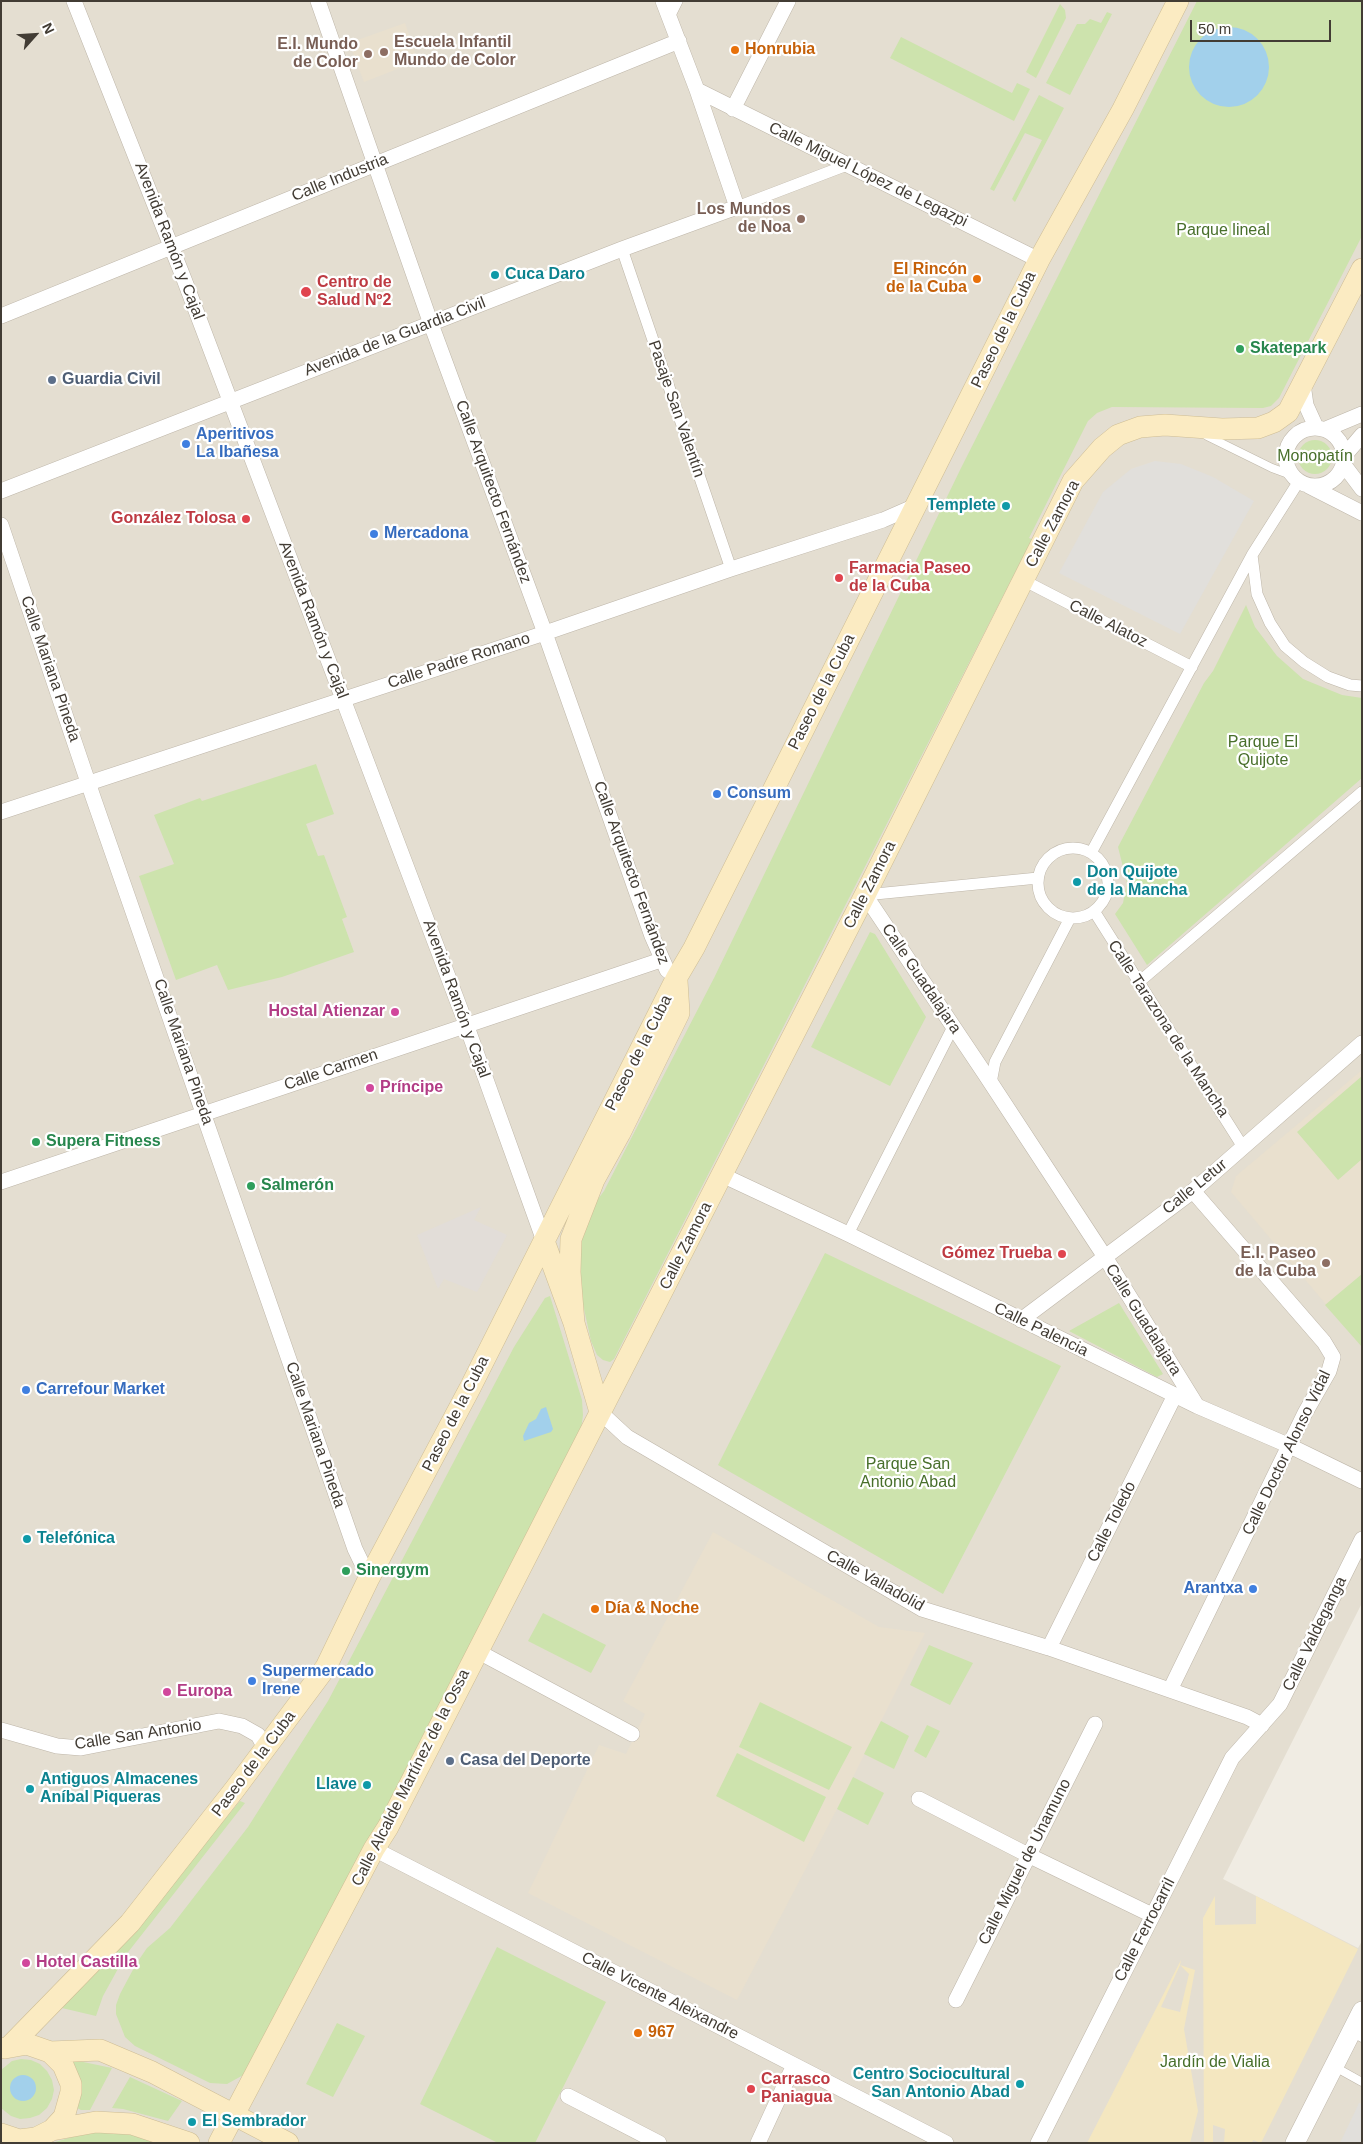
<!DOCTYPE html>
<meta charset="utf-8">
<style>
body{margin:0}
#map{position:relative;width:1363px;height:2144px;overflow:hidden;background:#f0ece3;font-family:Helvetica,sans-serif}
canvas{display:block}
.frame{position:absolute;inset:0;border:2px solid #423c34;pointer-events:none}
.north{position:absolute;left:10px;top:10px;width:50px;height:50px;-webkit-text-stroke:4px #fff;paint-order:stroke;rotate:64deg;font-size:14px;font-weight:700;line-height:20px;text-align:center;color:#423c34}
.north::after{content:'';display:block;margin:auto;width:18px;height:22px;background:#423c34;clip-path:polygon(50% 0,100% 100%,50% 72%,0 100%)}
.scale{position:absolute;left:1190px;top:20px;width:141px;height:22px;box-sizing:border-box;border:2px solid #423c34;border-top:0;padding-left:6px;font-size:15px;line-height:18px;white-space:nowrap;color:#423c34;-webkit-text-stroke:4px #fff;paint-order:stroke}
</style>
<div id="map">
<canvas width="1363" height="2144"></canvas>
<div class="frame"></div>
<div class="north">N</div>
<div class="scale">50 m</div>
</div>
<script>
const c = document.querySelector('canvas').getContext('2d');
c.lineJoin = 'round';
function fillPath(path, color) {
  c.fillStyle = color;
  c.fill(path, 'evenodd');
}
function shape(rows) {
  const path = new Path2D();
  for (const r of rows) {
    if (r.length === 3) {
      path.moveTo(r[0] + r[2], r[1]);
      path.arc(r[0], r[1], r[2], 0, 2 * Math.PI);
      continue;
    }
    path.moveTo(r[0], r[1]);
    for (let i = 2; i < r.length; i += 2) path.lineTo(r[i], r[i + 1]);
  }
  return path;
}
function strokePath(path, color, width, dash) {
  c.strokeStyle = color;
  c.lineWidth = width;
  c.lineCap = dash ? 'butt' : 'round';
  c.setLineDash(dash || []);
  c.stroke(path);
}
function write(font, color, halo, rows, align = 'center') {
  c.font = font + ' Helvetica,sans-serif';
  c.lineWidth = 4.5;
  c.setLineDash([]);
  c.textBaseline = 'middle';
  c.strokeStyle = halo;
  c.fillStyle = color;
  for (const [text, x, y, turn = 0] of rows) {
    c.save();
    c.translate(x, y);
    c.rotate((+turn || 0) * Math.PI / 180);
    c.textAlign = isNaN(turn) ? turn : align;
    if (halo) c.strokeText(text, 0, 0);
    c.fillText(text, 0, 0);
    c.restore();
  }
}
fillPath(shape([
 [1,1,1362,1,1362,1603,1223,1879,1358,1948,1362,1941,1362,2143,1,2143]
]), '#e4ded1');
fillPath(shape([
 [481,1207,474,1220,507,1235,477,1292,444,1279,438,1289,417,1235]
]), '#e2ddd8');
fillPath(shape([
 [405,23,418,61,364,82,349,43],
 [1362,1070,1362,1347,1231,1192,1236,1176],
 [713,1532,879,1627,925,1633,837,1809,737,2000,528,1893,599,1745,626,1754,645,1714,623,1701]
]), '#e9e0ce');
fillPath(shape([
 [1197,1,1362,1,1362,236,1279,398,1271,406,1263,408,1112,407,1097,413,1088,421,1029,538,1032,539,614,1359,610,1362,603,1360,597,1355,591,1341,577,1277,580,1233,592,1207,604,1191,714,978,961,468],
 [1060,4,1065,10,1066,18,1036,78,1026,72],
 [1107,12,1112,14,1070,95,1046,83,1077,24,1085,24,1090,19,1101,23],
 [901,37,1012,93,1017,83,1030,89,1014,121,890,58],
 [1039,95,1064,108,1015,202,1012,199,1042,140,1025,133,994,191,990,189],
 [1315,457,17],
 [1246,605,1255,627,1277,656,1303,679,1342,695,1362,698,1362,778,1147,965,1115,914,1123,903,1127,883,1118,847,1204,683,1213,671],
 [316,764,334,814,306,824,318,856,324,855,347,917,342,919,354,952,282,977,228,990,217,965,176,980,139,876,174,864,154,815,200,798,202,801],
 [870,932,875,934,926,1017,890,1086,811,1047],
 [1362,1076,1362,1159,1338,1180,1297,1132],
 [825,1253,1061,1366,943,1594,718,1465],
 [1362,1274,1362,1347,1325,1305],
 [550,1296,582,1400,583,1415,581,1430,387,1808,247,2073,227,2084,210,2083,135,2046,125,2037,116,2014,116,2005,120,1994,136,1964,147,1948,170,1928,248,1827,328,1701,514,1347,545,1298],
 [1119,1303,1163,1374,1157,1377,1069,1331],
 [543,1613,606,1645,591,1673,528,1641],
 [929,1645,973,1663,950,1705,910,1685],
 [760,1702,852,1747,829,1790,739,1747],
 [881,1721,909,1736,894,1769,864,1754],
 [927,1725,940,1731,926,1758,914,1751],
 [737,1753,826,1797,804,1842,716,1796],
 [853,1777,884,1793,868,1825,837,1809],
 [240,1801,245,1803,125,1956,103,1996,96,2016,62,2008,116,1951],
 [497,1947,606,2002,535,2143,498,2143,420,2104],
 [337,2023,365,2036,333,2097,306,2084],
 [21,2059,31,2060,40,2064,47,2071,52,2080,54,2090,52,2099,47,2108,39,2115,30,2118,20,2119,11,2116,1,2108,1,2070,12,2061],
 [69,2059,112,2068,90,2110,81,2110,77,2108],
 [130,2077,182,2101,168,2121,123,2109,112,2108],
 [88,2132,130,2134,156,2143,52,2143]
]), '#cde3ad');
fillPath(shape([
 [1215,1896,1215,1925,1256,1924,1256,1896,1358,1949,1261,2143,1253,2140,1252,2143,1224,2143,1225,2129,1213,2125,1213,2143,1204,2143,1203,1918],
 [1181,1960,1180,1965,1195,1970,1184,2029,1198,2111,1190,2143,1087,2143],
 [1180,1965,1189,1974,1180,2012,1161,2007]
]), '#f4e7c0');
fillPath(shape([
 [1155,461,1181,464,1213,477,1254,501,1180,634,1059,573,1103,492,1131,469],
 [1359,2103,1362,2104,1362,2143,1340,2143]
]), '#e1dfdb');
fillPath(shape([
 [1229,67,40],
 [546,1407,553,1429,551,1432,524,1441,523,1436,529,1423,536,1419,541,1409],
 [23,2088,13]
]), '#a2d0eb');
const service = shape([
 [1207,436,1272,468,1291,475],
 [1351,2032,1362,2038],
 [1335,2067,1362,2082]
]);
const pedestrian = shape([
 [669,17,677,1],
 [737,207,847,165],
 [622,249,731,569],
 [1252,555,1257,594,1270,623,1285,646,1304,662,1328,677,1350,685,1362,686],
 [1023,580,1192,667],
 [1073,883,35],
 [1091,853,1252,555,1299,481],
 [865,895,1038,878],
 [1094,911,1243,1147],
 [1139,982,1362,792],
 [991,1083,995,1062,1070,918],
 [848,1234,953,1027]
]);
const minor = shape([
 [74,1,184,279,466,1024,544,1241],
 [318,1,431,324,545,633,652,936,667,970,677,977],
 [663,1,697,90,1039,260],
 [733,109,788,1],
 [1,316,679,41],
 [1303,384,1306,405,1316,427],
 [1315,457,29],
 [1326,429,1362,414],
 [1345,455,1362,435],
 [1344,465,1362,489],
 [1309,486,1362,513],
 [1,491,622,249,737,207,697,90],
 [1,525,93,797,355,1549,369,1578],
 [1,812,545,633,731,569,883,520,915,506],
 [865,895,985,1074,1105,1257,1197,1406],
 [722,1175,848,1234,1197,1406,1290,1446,1362,1481],
 [1,1182,661,960],
 [1021,1320,1193,1191,1362,1043],
 [600,1412,627,1437,922,1609,1049,1648,1247,1717,1262,1725],
 [1049,1648,1175,1395],
 [477,1651,632,1734],
 [1170,1690,1305,1413,1329,1371,1333,1357,1324,1342,1193,1191],
 [1,1730,57,1746,81,1748,219,1721,242,1726,258,1735,265,1748],
 [919,1799,1028,1855,1152,1915],
 [374,1849,946,2143],
 [956,2000,1095,1724],
 [568,2096,659,2143],
 [758,2143,794,2065],
 [1038,2143,1232,1758,1280,1704,1362,1539]
]);
const tertiary = shape([
 [1295,2143,1362,2011]
]);
const secondary = shape([
 [544,1241,574,1323,600,1412],
 [574,1323,570,1272,571,1239,594,1180,620,1133,679,1013,677,981],
 [11,2045,130,1923,235,1789,326,1667,369,1578,470,1388,677,977,694,948,1039,260,1123,109,1178,1],
 [50,2052,100,2050,152,2072,288,2143],
 [52,2130,96,2122,132,2124,189,2143],
 [1,2134,19,2140,36,2138,52,2130,64,2117,71,2092,71,2084,63,2065,50,2052,27,2044,5,2048],
 [219,2143,374,1849,388,1827,865,895,1073,481,1102,448,1118,435,1140,427,1165,425,1222,429,1258,428,1274,422,1288,412,1362,269]
]);
strokePath(service, '#beb6a9', 9);
strokePath(pedestrian, '#beb6a9', 12);
strokePath(minor, '#beb6a9', 16);
strokePath(tertiary, '#beb6a9', 20);
strokePath(secondary, '#cebd95', 22);
strokePath(service, '#fff', 8);
strokePath(pedestrian, '#fff', 11);
strokePath(minor, '#fff', 15);
strokePath(tertiary, '#fff', 19);
strokePath(secondary, '#fbebc2', 21);
for (const [x, y, r, color] of [
 [735,50,5,"#e8710a"],
 [384,52,5,"#8d6e63"],
 [368,54,5,"#8d6e63"],
 [801,219,5,"#8d6e63"],
 [495,275,5,"#0f9aa8"],
 [977,279,5,"#e8710a"],
 [306,292,6,"#e0444e"],
 [1240,349,5,"#2e9e5b"],
 [52,380,5,"#5c6f8a"],
 [186,444,5,"#3f7fe0"],
 [1006,506,5,"#0f9aa8"],
 [246,519,5,"#e0444e"],
 [374,534,5,"#3f7fe0"],
 [839,578,5,"#e0444e"],
 [717,794,5,"#3f7fe0"],
 [1077,882,5,"#0f9aa8"],
 [395,1012,5,"#d1479c"],
 [370,1088,5,"#d1479c"],
 [36,1142,5,"#2e9e5b"],
 [251,1186,5,"#2e9e5b"],
 [1062,1254,5,"#e0444e"],
 [1326,1263,5,"#8d6e63"],
 [26,1390,5,"#3f7fe0"],
 [27,1539,5,"#0f9aa8"],
 [346,1571,5,"#2e9e5b"],
 [1253,1589,5,"#3f7fe0"],
 [595,1609,5,"#e8710a"],
 [252,1681,5,"#3f7fe0"],
 [167,1692,5,"#d1479c"],
 [450,1761,5,"#5c6f8a"],
 [367,1785,5,"#0f9aa8"],
 [30,1789,5,"#0f9aa8"],
 [26,1963,5,"#d1479c"],
 [638,2033,5,"#e8710a"],
 [1020,2084,5,"#0f9aa8"],
 [751,2089,5,"#e0444e"],
 [192,2122,5,"#0f9aa8"]
]) {
  const dot = new Path2D();
  dot.arc(x, y, r, 0, 2 * Math.PI);
  c.fillStyle = color;
  c.fill(dot);
  strokePath(dot, '#fff', 2);
}
write('bold 16px', '#785e54', '#fff', [
 ["Escuela Infantil",394,43,"left"],
 ["Mundo de Color",394,61,"left"],
 ["E.I. Mundo",358,45],
 ["de Color",358,63],
 ["Los Mundos",791,210],
 ["de Noa",791,228],
 ["E.I. Paseo",1316,1254],
 ["de la Cuba",1316,1272]
], 'right');
write('bold 16px', '#c56008', '#fff', [
 ["Honrubia",745,50],
 ["El Rincón",967,270,"right"],
 ["de la Cuba",967,288,"right"],
 ["Día & Noche",605,1609],
 ["967",648,2033]
], 'left');
write('16px', '#423c34', '#fff', [
 ["Calle Miguel López de Legazpi",868,175,26],
 ["Calle Industria",340,178,-22],
 ["Avenida Ramón y Cajal",169,241,69],
 ["Paseo de la Cuba",1004,330,-64],
 ["Avenida de la Guardia Civil",395,337,-21],
 ["Pasaje San Valentín",676,409,71],
 ["Calle Arquitecto Fernández",493,492,70],
 ["Calle Zamora",1053,524,-62],
 ["Avenida Ramón y Cajal",313,620,69],
 ["Calle Alatoz",1108,624,27],
 ["Calle Padre Romano",459,661,-18],
 ["Calle Mariana Pineda",50,669,71],
 ["Paseo de la Cuba",822,692,-63],
 ["Calle Arquitecto Fernández",631,873,70],
 ["Calle Zamora",870,885,-63],
 ["Calle Guadalajara",921,979,56],
 ["Avenida Ramón y Cajal",456,999,70],
 ["Calle Tarazona de la Mancha",1168,1029,57],
 ["Calle Mariana Pineda",183,1052,71],
 ["Paseo de la Cuba",639,1053,-63],
 ["Calle Carmen",331,1070,-19],
 ["Calle Letur",1195,1187,-39],
 ["Calle Zamora",686,1246,-63],
 ["Calle Guadalajara",1143,1320,58],
 ["Calle Palencia",1041,1330,26],
 ["Paseo de la Cuba",456,1414,-63],
 ["Calle Mariana Pineda",315,1435,71],
 ["Calle Doctor Alonso Vidal",1287,1453,-64],
 ["Calle Toledo",1112,1522,-63],
 ["Calle Valladolid",875,1581,29],
 ["Calle Valdeganga",1315,1634,-64],
 ["Calle San Antonio",138,1735,-9],
 ["Paseo de la Cuba",254,1764,-53],
 ["Calle Alcalde Martínez de la Ossa",411,1778,-63],
 ["Calle Miguel de Unamuno",1025,1862,-63],
 ["Calle Ferrocarril",1145,1930,-63],
 ["Calle Vicente Aleixandre",660,1996,27]
]);
write('16px', '#486f2b', '#fff', [
 ["Parque lineal",1223,231],
 ["Monopatín",1315,457],
 ["Parque El",1263,743],
 ["Quijote",1263,761],
 ["Parque San",908,1465],
 ["Antonio Abad",908,1483],
 ["Jardín de Vialia",1215,2063]
]);
write('bold 16px', '#0d838f', '#fff', [
 ["Cuca Daro",505,275],
 ["Templete",996,506,"right"],
 ["Don Quijote",1087,873],
 ["de la Mancha",1087,891],
 ["Telefónica",37,1539],
 ["Antiguos Almacenes",40,1780],
 ["Aníbal Piqueras",40,1798],
 ["Llave",357,1785,"right"],
 ["Centro Sociocultural",1010,2075,"right"],
 ["San Antonio Abad",1010,2093,"right"],
 ["El Sembrador",202,2122]
], 'left');
write('bold 16px', '#be3a42', '#fff', [
 ["Centro de",317,283],
 ["Salud Nº2",317,301],
 ["González Tolosa",236,519,"right"],
 ["Farmacia Paseo",849,569],
 ["de la Cuba",849,587],
 ["Gómez Trueba",1052,1254,"right"],
 ["Carrasco",761,2080],
 ["Paniagua",761,2098]
], 'left');
write('bold 16px', '#27864d', '#fff', [
 ["Skatepark",1250,349],
 ["Supera Fitness",46,1142],
 ["Salmerón",261,1186],
 ["Sinergym",356,1571]
], 'left');
write('bold 16px', '#4e5e75', '#fff', [
 ["Guardia Civil",62,380],
 ["Casa del Deporte",460,1761]
], 'left');
write('bold 16px', '#366cbe', '#fff', [
 ["Aperitivos",196,435],
 ["La Ibañesa",196,453],
 ["Mercadona",384,534],
 ["Consum",727,794],
 ["Carrefour Market",36,1390],
 ["Arantxa",1243,1589,"right"],
 ["Supermercado",262,1672],
 ["Irene",262,1690]
], 'left');
write('bold 16px', '#b23c85', '#fff', [
 ["Hostal Atienzar",385,1012,"right"],
 ["Príncipe",380,1088],
 ["Europa",177,1692],
 ["Hotel Castilla",36,1963]
], 'left');
</script>
